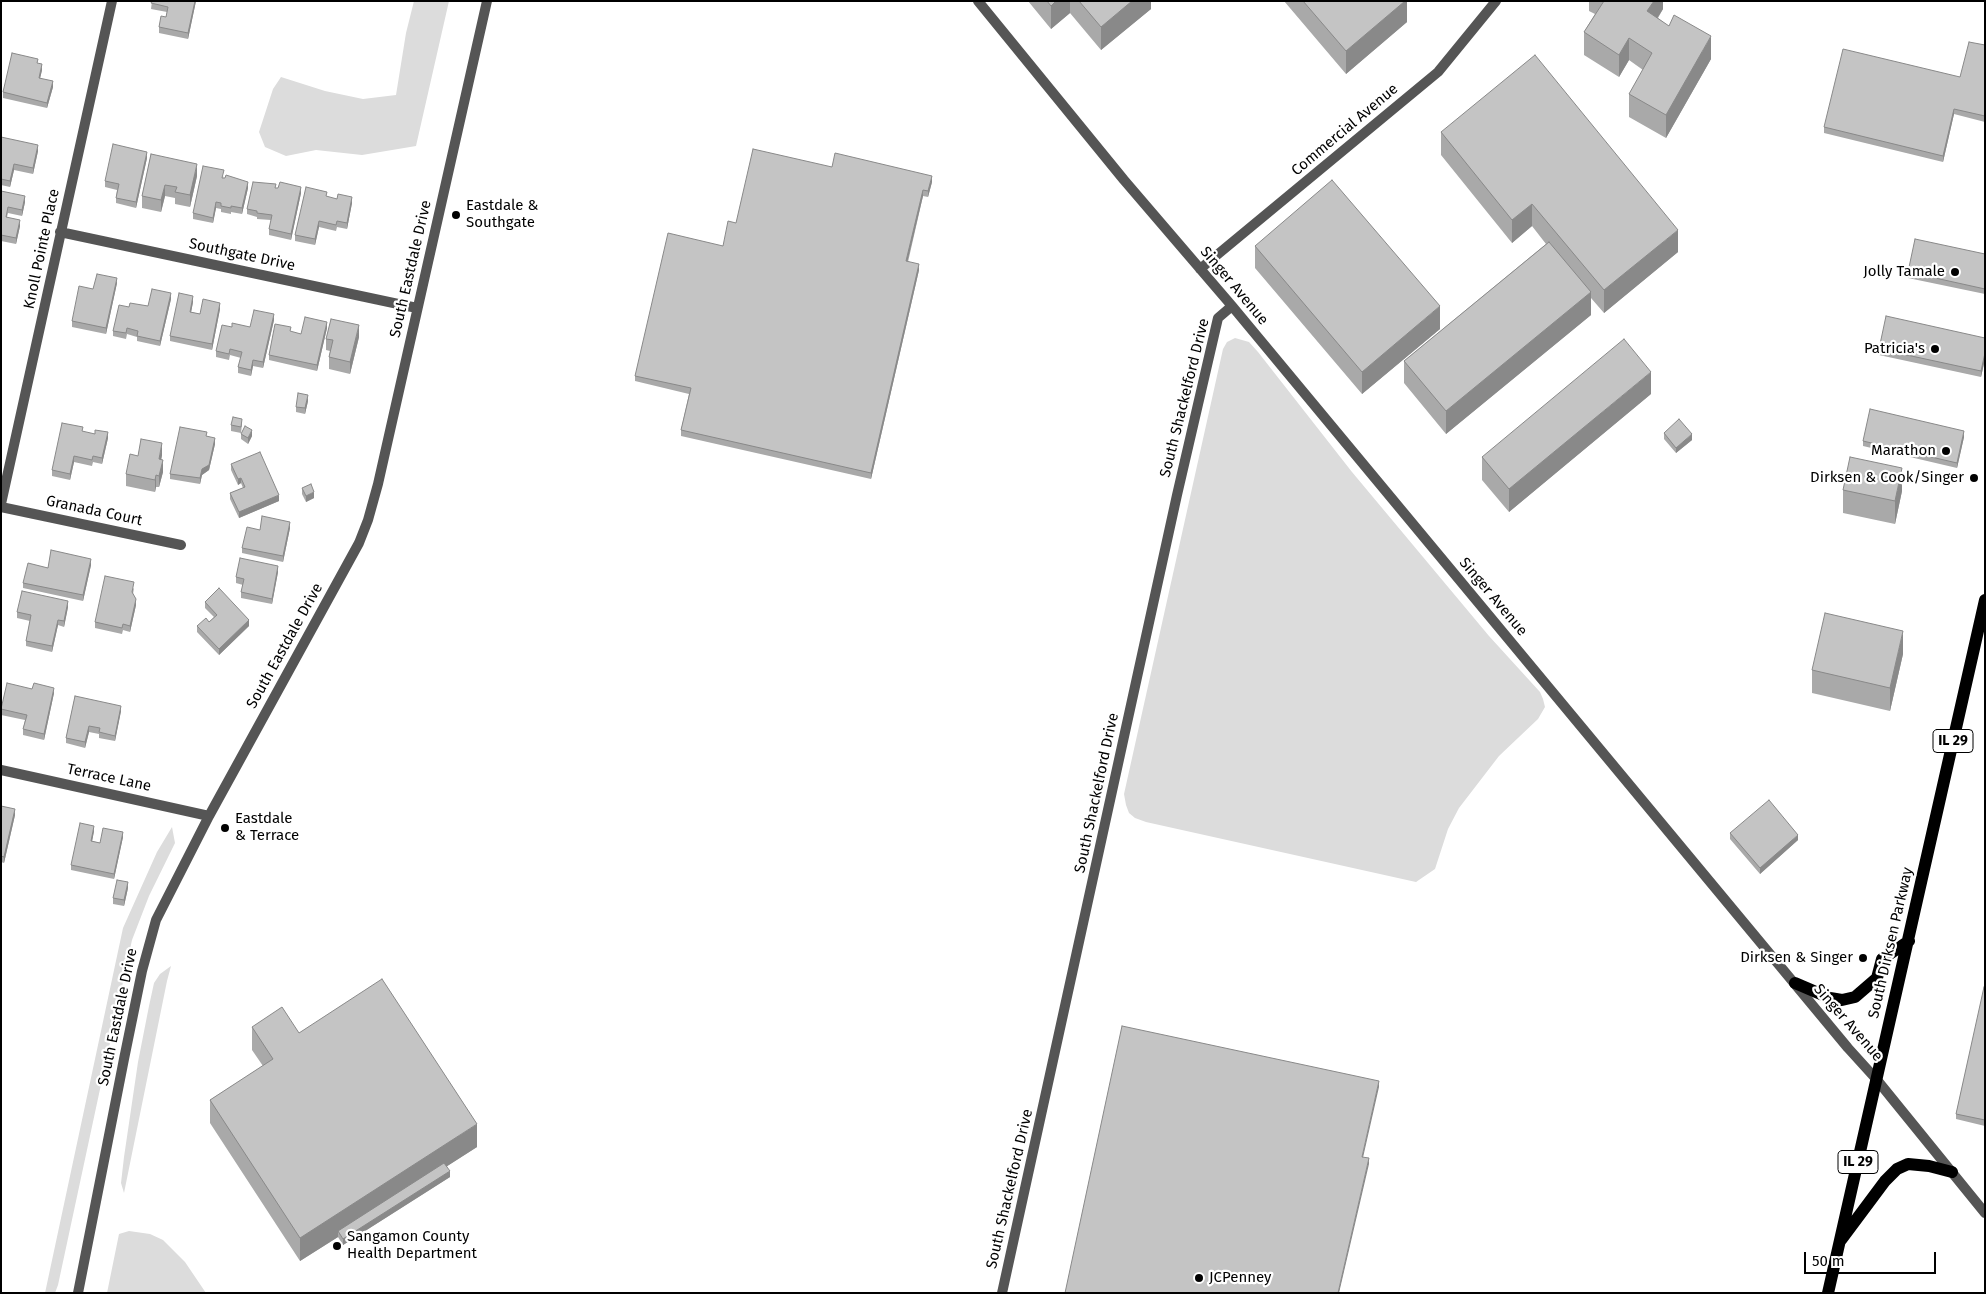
<!DOCTYPE html>
<style>
body{margin:0}
#map{position:relative;width:1986px;height:1294px;overflow:hidden;background:#fff;font-family:"Fira Sans",sans-serif}
canvas{display:block}
.frame{position:absolute;inset:0;border:2px solid #000;pointer-events:none}
.scale{position:absolute;left:1804px;top:1252px;width:132px;height:22px;box-sizing:border-box;border:2px solid #000;border-top:0;padding-left:6px;font-size:15px;line-height:18px;white-space:nowrap;color:#000;-webkit-text-stroke:4px #fff;paint-order:stroke}
</style>
<div id="map">
<canvas width="1986" height="1294"></canvas>
<div class="frame"></div>
<div class="scale">50 m</div>
</div>
<script>
const c = document.querySelector('canvas').getContext('2d');
c.lineJoin = 'round';
function fillPath(path, color) {
  c.fillStyle = color;
  c.fill(path, 'evenodd');
}
function shape(rows) {
  const path = new Path2D();
  for (const r of rows) {
    path.moveTo(r[0], r[1]);
    for (let i = 2; i < r.length; i += 2) path.lineTo(r[i], r[i + 1]);
  }
  return path;
}
function strokePath(path, color, width, dash) {
  c.strokeStyle = color;
  c.lineWidth = width;
  c.lineCap = dash ? 'butt' : 'round';
  c.setLineDash(dash || []);
  c.stroke(path);
}
function write(font, color, halo, rows, align = 'center') {
  c.font = font + ' "Fira Sans",sans-serif';
  c.lineWidth = 4.5;
  c.setLineDash([]);
  c.textBaseline = 'middle';
  c.strokeStyle = halo;
  c.fillStyle = color;
  for (const [text, x, y, turn = 0] of rows) {
    c.save();
    c.translate(x, y);
    c.rotate((+turn || 0) * Math.PI / 180);
    c.textAlign = isNaN(turn) ? turn : align;
    if (halo) c.strokeText(text, 0, 0);
    c.fillText(text, 0, 0);
    c.restore();
  }
}
fillPath(shape([
 [414,1,449,1,416,146,362,155,316,150,286,156,265,147,259,132,273,89,281,77,325,91,363,99,396,95,406,33],
 [1235,338,1249,342,1258,352,1352,472,1489,636,1540,692,1543,699,1545,707,1538,719,1499,756,1459,808,1448,829,1435,869,1416,882,1146,822,1135,818,1129,813,1126,805,1124,794,1223,349,1227,342],
 [172,827,175,843,149,896,132,940,58,1285,55,1293,45,1293,123,928,157,852],
 [171,966,167,981,124,1193,121,1183,124,1157,138,1062,149,1006,154,983,160,974],
 [129,1231,150,1234,163,1240,185,1262,206,1293,107,1293,119,1234]
]), '#dcdcdc');
strokePath(shape([
 [978,1,1124,180,1232,306,1848,1048,1877,1080,1985,1213],
 [60,232,417,308],
 [1200,269,1438,72,1496,1],
 [1,504,112,1],
 [1,507,181,545],
 [1,770,209,816],
 [78,1293,124,1059,142,971,156,920,209,816,359,543,368,520,378,484,487,1],
 [1002,1293,1177,495,1218,318,1232,306]
]), '#555', 10);
strokePath(shape([
 [1795,983,1830,998,1842,1000,1855,997,1877,978,1882,959,1909,941],
 [1841,1240,1885,1181,1897,1169,1908,1164,1929,1166,1952,1172],
 [1828,1293,1985,600]
]), '#000', 12);
fillPath(shape([
 [152,1,196,1,188,39,159,33,159,27,166,17,167,12,151,9],
 [1028,1,1151,1,1151,9,1101,50,1070,13,1051,29],
 [1284,1,1407,1,1407,22,1346,74],
 [1589,1,1663,1,1663,9,1658,18,1711,59,1666,138,1629,117,1629,94,1643,70,1629,60,1619,77,1584,55,1584,32,1595,14,1589,11],
 [1985,45,1985,122,1954,114,1943,162,1824,133,1824,127,1960,77],
 [42,70,40,78,53,87,47,108,3,98,3,92],
 [1441,132,1678,252,1604,313,1591,298,1591,315,1446,434,1404,383,1404,361,1546,244,1532,226,1512,243,1441,155],
 [1,137,38,151,33,174,14,170,10,187,1,185],
 [151,154,197,176,190,207,175,204,175,198,165,196,161,212,142,208,142,196],
 [147,158,136,208,116,203,116,198,117,190,105,187,105,181],
 [224,176,223,178,248,188,242,214,231,212,231,214,221,212,221,209,216,208,213,223,193,219,193,213],
 [932,182,928,197,923,196,908,262,919,270,871,479,681,436,681,430,689,394,635,381,635,376,723,246,736,223],
 [276,188,301,193,291,240,269,235,269,229,271,220,257,219,257,217,247,214,247,209],
 [1,191,25,202,22,216,8,213,7,217,20,226,16,244,1,241],
 [327,197,352,203,347,229,337,227,336,231,319,227,315,245,295,241,295,235],
 [1255,246,1440,329,1362,394,1255,268],
 [1985,254,1985,294,1908,278,1908,272],
 [117,283,106,334,72,327,72,321,93,289],
 [171,299,160,346,137,341,137,337,127,334,126,339,113,336,113,331,129,307,148,306],
 [193,302,191,312,200,314,220,309,212,350,170,341,170,336],
 [274,320,263,368,253,366,251,376,238,373,238,367,241,358,230,355,229,360,216,357,216,351,232,327,250,327],
 [327,328,317,371,269,360,269,355,291,332,301,334],
 [359,337,350,374,329,369,329,357,330,351,326,350,326,339],
 [1985,338,1985,359,1981,377,1879,355,1879,349],
 [1651,394,1509,512,1482,480,1482,457],
 [308,401,305,414,296,412,296,407],
 [242,424,241,433,231,431,231,425],
 [83,432,108,438,102,464,93,462,92,466,74,462,70,480,52,476,52,470],
 [1664,433,1692,440,1676,453,1664,439],
 [241,434,252,436,248,444,241,439],
 [207,436,215,444,209,470,202,475,200,484,170,479,170,474],
 [1964,437,1957,468,1863,446,1863,441],
 [162,455,161,460,163,472,159,487,156,487,155,492,126,486,126,474,138,456],
 [231,464,279,501,239,518,230,499,230,493,243,488,241,483,238,485,231,470],
 [302,488,314,498,306,502,302,494],
 [1843,490,1902,491,1895,524,1843,513],
 [290,528,283,562,242,553,242,548,260,530],
 [91,565,83,601,23,588,23,583,48,568],
 [278,572,272,604,241,598,241,592,243,585,236,583,236,577],
 [134,588,133,594,136,605,130,632,123,630,122,634,95,628,95,622],
 [205,602,249,626,219,655,197,632,197,626,209,622,214,617,205,608],
 [68,607,64,627,58,625,52,652,26,646,26,641,30,621,17,618,17,612],
 [1903,654,1890,711,1812,693,1812,670],
 [54,693,44,740,23,735,23,729,25,720,1,715,1,709],
 [75,696,121,711,115,741,99,738,99,734,89,732,85,748,66,743,66,738],
 [1,806,15,815,4,863,1,862],
 [94,831,92,841,100,843,123,837,114,879,71,870,71,865],
 [1730,833,1798,840,1760,874,1730,839],
 [128,888,124,906,113,904,113,898],
 [1985,987,1985,1126,1956,1119,1956,1114],
 [252,1027,299,1033,477,1147,447,1166,450,1177,343,1245,338,1237,300,1261,210,1123,210,1100,263,1066,252,1050]
]), '#a9a9a9');
fillPath(shape([
 [195,1,196,1,188,39,188,33],
 [1056,1,1070,1,1070,13,1051,29,1051,6],
 [1132,1,1151,1,1151,9,1101,50,1101,27],
 [1405,1,1407,1,1407,22,1346,74,1346,51],
 [1654,1,1663,1,1663,9,1647,34,1647,11],
 [1711,36,1711,59,1666,138,1666,115],
 [1629,38,1629,60,1619,77,1619,55],
 [42,64,42,70,39,83,39,78],
 [53,81,53,87,47,108,47,103],
 [1954,109,1954,114,1943,162,1943,156],
 [38,145,38,151,33,174,33,168],
 [147,152,147,158,136,208,136,202],
 [14,164,14,170,10,187,10,181],
 [197,164,197,176,190,207,190,195],
 [932,176,932,182,928,197,928,191],
 [248,182,248,188,242,214,242,208],
 [165,185,165,196,161,212,161,200],
 [301,187,301,193,291,240,291,234],
 [923,190,923,196,906,267,906,261],
 [25,196,25,202,22,216,22,210],
 [352,197,352,203,347,229,347,223],
 [216,202,216,208,213,223,213,218],
 [1532,204,1532,226,1512,243,1512,220],
 [20,220,20,226,16,244,16,238],
 [319,221,319,227,315,245,315,239],
 [1678,230,1678,252,1604,313,1604,290],
 [919,264,919,270,871,479,871,473],
 [117,278,117,283,106,334,106,328],
 [1591,292,1591,315,1446,434,1446,411],
 [171,293,171,299,160,346,160,341],
 [193,296,193,302,190,318,190,312],
 [220,303,220,309,212,350,212,344],
 [1440,306,1440,329,1362,394,1362,372],
 [274,314,274,320,263,368,263,362],
 [327,322,327,328,317,371,317,365],
 [359,325,359,337,350,374,350,362],
 [1985,353,1985,359,1981,377,1981,371],
 [253,360,253,366,251,376,251,370],
 [1651,372,1651,394,1509,512,1509,489],
 [308,395,308,401,305,414,305,408],
 [252,430,252,436,248,444,248,438],
 [1964,431,1964,437,1957,468,1957,463],
 [108,432,108,438,102,464,102,458],
 [1692,434,1692,440,1676,453,1676,448],
 [215,438,215,444,209,470,202,475,200,484,200,478,202,469],
 [162,443,162,455,159,471,159,459],
 [74,456,74,462,70,480,70,474],
 [163,460,163,472,159,487,159,476],
 [1902,468,1902,491,1895,524,1895,501],
 [156,475,156,487,155,492,155,480],
 [241,478,241,483,238,485,238,479],
 [314,492,314,498,306,502,306,496],
 [279,495,279,501,239,518,239,512],
 [290,522,290,528,283,562,283,556],
 [91,559,91,565,83,601,83,595],
 [278,566,278,572,272,604,272,599],
 [136,599,136,605,130,632,130,626],
 [68,601,68,607,64,627,64,621],
 [58,620,58,625,52,652,52,646],
 [249,620,249,626,219,655,219,649],
 [1903,631,1903,654,1890,711,1890,688],
 [54,688,54,693,44,740,44,734],
 [121,706,121,711,115,741,115,736],
 [89,726,89,732,85,748,85,742],
 [15,809,15,815,4,863,4,857],
 [94,826,94,831,91,847,91,841],
 [123,832,123,837,114,879,114,874],
 [1798,835,1798,840,1760,874,1760,868],
 [128,882,128,888,124,906,124,900],
 [1379,1081,1379,1087,1362,1162,1362,1157],
 [477,1124,477,1147,340,1235,338,1231,338,1237,300,1261,300,1238],
 [1369,1158,1369,1164,1339,1293,1338,1293],
 [450,1171,450,1177,343,1245,343,1239]
]), '#898989');
const building = shape([
 [152,1,195,1,188,33,159,27,161,16,166,17,168,7,151,3,152,1],
 [1047,1,1056,1,1051,6,1047,1],
 [1079,1,1132,1,1101,27,1079,1],
 [1303,1,1405,1,1346,51,1303,1],
 [1604,1,1654,1,1647,11,1669,26,1674,15,1711,36,1666,115,1629,94,1652,53,1629,38,1619,55,1584,32,1604,1],
 [1969,42,1985,45,1985,116,1954,109,1943,156,1824,127,1843,49,1960,77,1969,42],
 [12,53,38,59,37,63,42,64,39,78,53,81,47,103,3,92,12,53],
 [1535,55,1678,230,1604,290,1532,204,1512,220,1441,132,1535,55],
 [1,137,38,145,33,168,14,164,10,181,1,179,1,137],
 [113,144,147,152,136,202,116,198,119,184,105,181,113,144],
 [753,149,832,167,835,153,932,176,928,191,923,190,906,261,919,264,871,473,681,430,691,388,635,376,668,233,723,246,728,221,736,223,753,149],
 [151,154,197,164,190,195,175,192,177,187,165,185,161,200,142,196,151,154],
 [203,166,224,170,222,178,225,178,226,175,248,182,242,208,231,206,231,208,221,206,221,203,216,202,213,218,193,213,203,166],
 [1332,180,1440,306,1362,372,1255,246,1332,180],
 [253,182,276,184,275,188,278,188,280,182,301,187,291,234,269,229,272,215,257,213,257,211,247,209,253,182],
 [306,187,327,192,326,196,337,199,338,194,352,197,347,223,337,221,336,225,319,221,315,239,295,235,306,187],
 [1,191,25,196,22,210,8,207,6,217,20,220,16,238,1,235,1,191],
 [1915,239,1985,254,1985,289,1908,272,1915,239],
 [1549,242,1591,292,1446,411,1404,361,1549,242],
 [97,274,117,278,106,328,72,321,79,286,93,289,97,274],
 [152,289,171,293,160,341,137,336,138,331,127,328,126,333,113,331,119,305,129,307,130,303,148,306,152,289],
 [179,293,193,296,190,312,200,314,203,299,220,303,212,344,170,336,179,293],
 [254,310,274,314,263,362,253,360,251,370,238,367,242,352,230,349,229,354,216,351,222,325,232,327,232,323,250,327,254,310],
 [1886,316,1985,338,1985,353,1981,371,1879,349,1886,316],
 [305,317,327,322,317,365,269,355,275,324,291,327,290,331,301,334,305,317],
 [331,319,359,325,350,362,329,357,333,340,326,339,331,319],
 [1624,339,1651,372,1509,489,1482,457,1624,339],
 [298,393,308,395,305,408,296,407,298,393],
 [1870,409,1964,431,1957,463,1863,441,1870,409],
 [233,417,242,419,241,427,231,425,233,417],
 [1679,419,1692,434,1676,448,1664,433,1679,419],
 [62,423,83,427,82,431,95,434,95,430,108,432,102,458,93,456,92,460,74,456,70,474,52,470,62,423],
 [245,426,252,430,248,438,241,434,245,426],
 [180,427,207,432,206,436,215,438,209,465,202,469,200,478,170,474,180,427],
 [141,439,162,443,159,459,163,460,159,476,156,475,155,480,126,474,130,454,138,456,141,439],
 [260,452,279,495,239,512,230,493,245,487,241,478,238,479,231,464,260,452],
 [1850,457,1902,468,1895,501,1843,490,1850,457],
 [311,484,314,492,306,496,302,488,311,484],
 [262,516,290,522,283,556,242,548,247,527,260,530,262,516],
 [51,550,91,559,83,595,23,583,28,563,48,568,51,550],
 [240,558,278,566,272,599,241,592,244,579,236,577,240,558],
 [105,576,134,582,132,592,136,599,130,626,123,624,122,628,95,622,105,576],
 [219,588,249,620,219,649,197,626,206,618,209,622,217,615,205,602,219,588],
 [22,591,68,601,64,621,58,620,52,646,26,641,31,615,17,612,22,591],
 [1825,613,1903,631,1890,688,1812,670,1825,613],
 [7,683,32,689,34,683,54,688,44,734,23,729,27,715,1,709,7,683],
 [75,696,121,706,115,736,99,732,100,728,89,726,85,742,66,738,75,696],
 [1769,800,1798,835,1760,868,1730,833,1769,800],
 [1,806,15,809,4,857,1,856,1,806],
 [80,823,94,826,91,841,100,843,103,828,123,832,114,874,71,865,80,823],
 [117,880,128,882,124,900,113,898,117,880],
 [382,979,477,1124,300,1238,210,1100,273,1059,252,1027,282,1007,299,1033,382,979],
 [1984,987,1985,987,1985,1120,1956,1114,1984,987],
 [1122,1026,1379,1081,1362,1157,1369,1158,1338,1293,1065,1293,1122,1026],
 [444,1163,450,1171,343,1239,338,1231,444,1163]
]);
fillPath(building, '#c4c4c4');
strokePath(building, '#898989', 1);
for (const [x, y, r, color] of [
 [456,215,5,"#000"],
 [1955,272,5,"#000"],
 [1935,349,5,"#000"],
 [1946,451,5,"#000"],
 [1974,478,5,"#000"],
 [225,828,5,"#000"],
 [1863,958,5,"#000"],
 [337,1246,5,"#000"],
 [1199,1278,5,"#000"]
]) {
  const dot = new Path2D();
  dot.arc(x, y, r, 0, 2 * Math.PI);
  c.fillStyle = color;
  c.fill(dot);
  strokePath(dot, '#fff', 2);
}
for (const [x, y, w] of [
 [1953,741,40],
 [1858,1162,40]
]) {
  const box = new Path2D();
  box.roundRect(x - w / 2, y - 11.5, w, 23, 4);
  c.fillStyle = '#fff';
  c.fill(box);
  strokePath(box, '#000', 1);
}
write('bold 14px', '#000', null, [
 ["IL 29",1953,741],
 ["IL 29",1858,1162]
]);
write('15px', '#000', '#fff', [
 ["Commercial Avenue",1345,130,-40],
 ["Knoll Pointe Place",42,249,-78],
 ["Southgate Drive",242,255,12],
 ["South Eastdale Drive",411,269,-77],
 ["Singer Avenue",1234,286,50],
 ["South Shackelford Drive",1185,398,-76],
 ["Granada Court",94,511,12],
 ["Singer Avenue",1493,597,50],
 ["South Eastdale Drive",285,646,-61],
 ["Terrace Lane",109,778,12],
 ["South Shackelford Drive",1097,793,-78],
 ["South Dirksen Parkway",1891,943,-77],
 ["South Eastdale Drive",118,1017,-78],
 ["Singer Avenue",1848,1023,49],
 ["South Shackelford Drive",1010,1189,-77]
]);
write('15px', '#000', '#fff', [
 ["Eastdale &",466,206,"left"],
 ["Southgate",466,223,"left"],
 ["Jolly Tamale",1945,272],
 ["Patricia's",1925,349],
 ["Marathon",1936,451],
 ["Dirksen & Cook/Singer",1964,478],
 ["Eastdale",235,819,"left"],
 ["& Terrace",235,836,"left"],
 ["Dirksen & Singer",1853,958],
 ["Sangamon County",347,1237,"left"],
 ["Health Department",347,1254,"left"],
 ["JCPenney",1209,1278,"left"]
], 'right');
</script>
